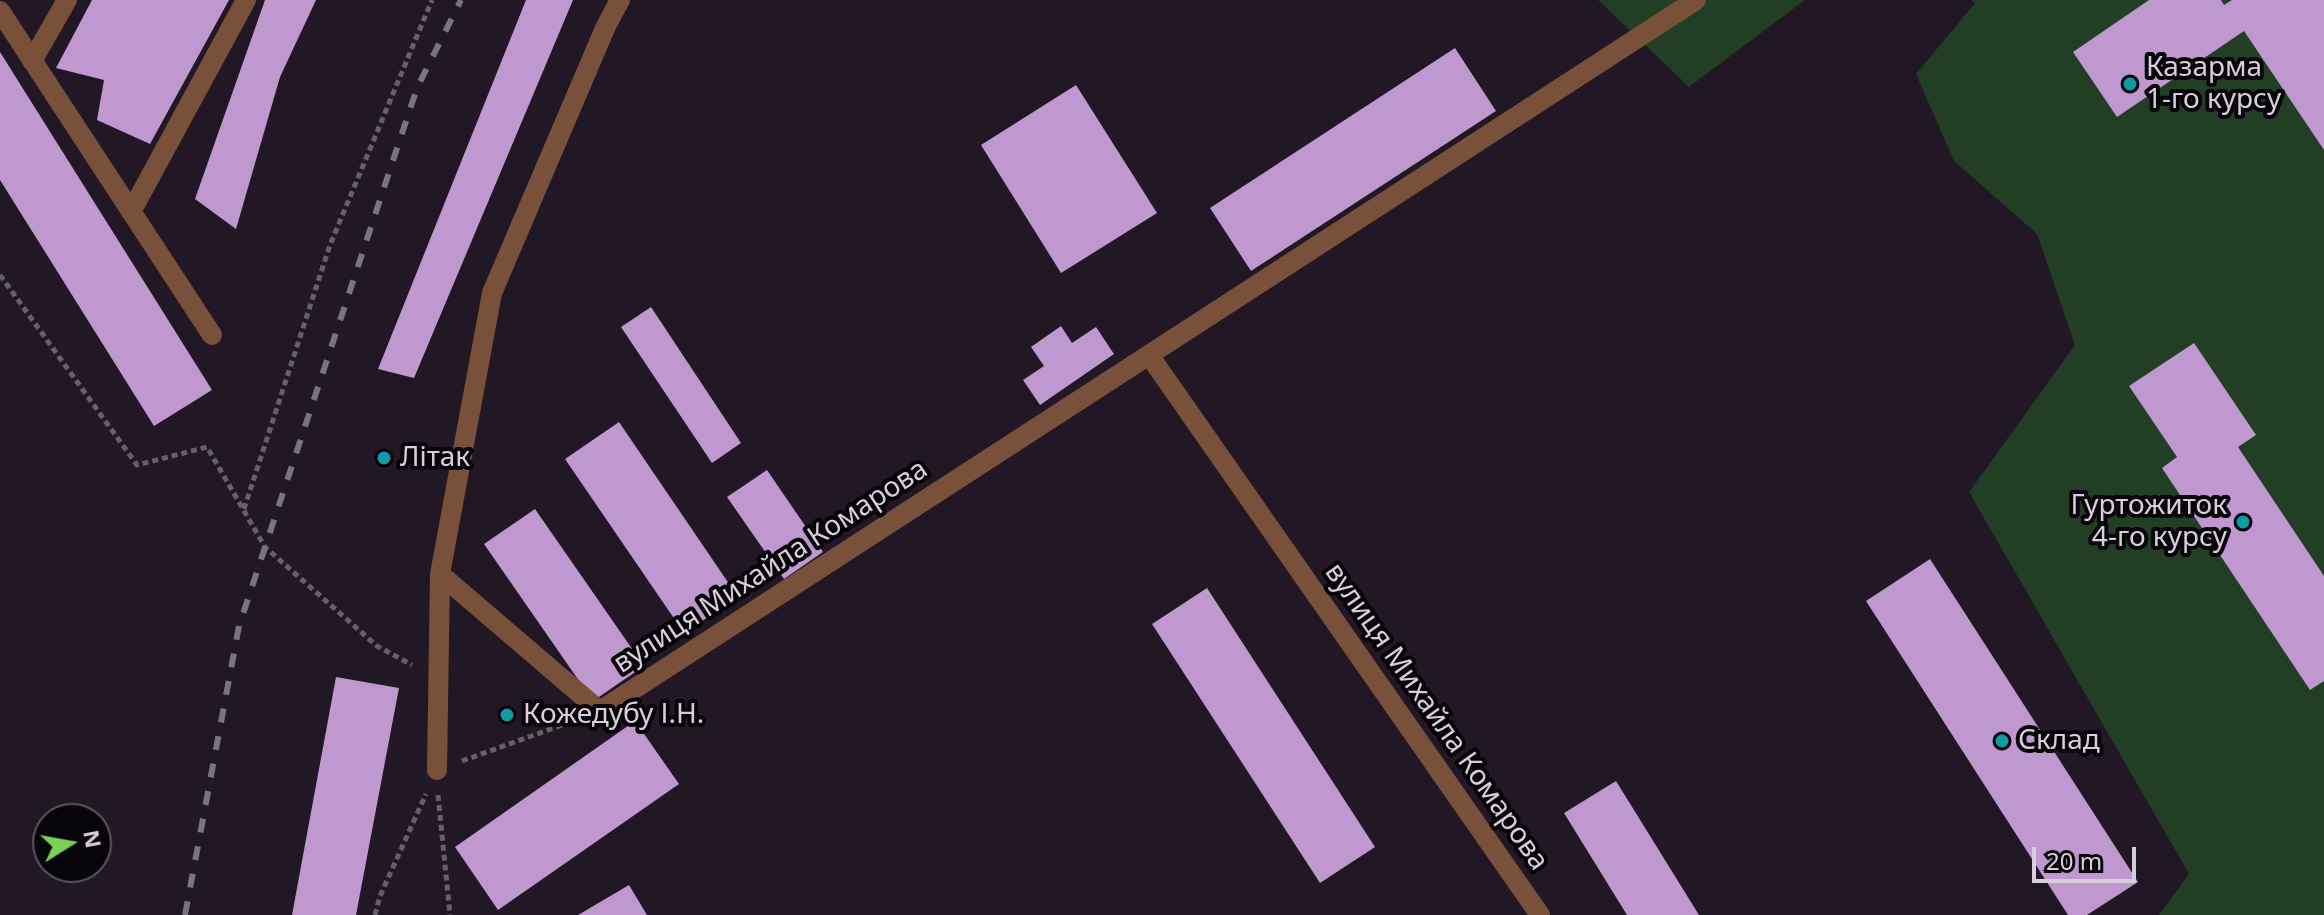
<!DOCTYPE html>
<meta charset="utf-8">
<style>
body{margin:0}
#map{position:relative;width:2324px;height:915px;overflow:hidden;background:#211725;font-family:"Noto Sans",sans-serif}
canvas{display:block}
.north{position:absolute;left:32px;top:803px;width:80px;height:80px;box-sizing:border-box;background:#08050a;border:2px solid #5a565d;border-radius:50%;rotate:79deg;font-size:22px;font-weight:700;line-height:32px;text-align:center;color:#d6cfd9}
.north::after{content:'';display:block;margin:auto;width:28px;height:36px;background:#7bd156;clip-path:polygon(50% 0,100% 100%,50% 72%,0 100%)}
.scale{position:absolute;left:2032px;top:847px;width:104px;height:36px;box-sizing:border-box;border:4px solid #d6cfd9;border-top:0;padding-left:10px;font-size:24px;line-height:28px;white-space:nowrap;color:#d6cfd9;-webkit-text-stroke:6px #08050a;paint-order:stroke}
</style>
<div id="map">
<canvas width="2324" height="915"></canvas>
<div class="north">N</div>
<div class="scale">20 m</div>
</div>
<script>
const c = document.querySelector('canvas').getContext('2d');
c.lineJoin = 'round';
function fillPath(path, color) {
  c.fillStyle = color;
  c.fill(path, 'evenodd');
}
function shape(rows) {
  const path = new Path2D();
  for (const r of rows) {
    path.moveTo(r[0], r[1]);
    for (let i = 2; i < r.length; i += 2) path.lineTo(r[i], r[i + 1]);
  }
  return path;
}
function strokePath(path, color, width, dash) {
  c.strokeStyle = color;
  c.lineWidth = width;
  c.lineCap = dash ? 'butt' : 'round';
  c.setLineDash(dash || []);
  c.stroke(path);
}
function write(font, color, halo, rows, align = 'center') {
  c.font = font + ' "Noto Sans",sans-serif';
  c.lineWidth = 8;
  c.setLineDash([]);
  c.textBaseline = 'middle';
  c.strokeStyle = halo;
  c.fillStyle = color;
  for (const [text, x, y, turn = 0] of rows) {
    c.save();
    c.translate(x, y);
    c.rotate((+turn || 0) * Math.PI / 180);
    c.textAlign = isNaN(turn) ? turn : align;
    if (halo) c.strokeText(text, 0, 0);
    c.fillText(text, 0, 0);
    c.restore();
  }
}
fillPath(shape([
 [1598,0,1805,0,1689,87],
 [1971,0,2324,0,2324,915,2159,915,2189,874,1969,492,2075,345,2037,234,1954,161,1916,74,1975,3]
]), '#223e24');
fillPath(shape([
 [92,0,229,0,150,144,97,120,104,80,56,68],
 [265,0,316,0,280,77,236,229,195,199],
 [526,0,573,0,414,378,378,369],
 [2149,0,2221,0,2224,5,2232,0,2324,0,2324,150,2244,31,2117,117,2073,52],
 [1455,48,1496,111,1251,271,1210,208],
 [0,52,212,390,154,426,0,180],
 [1076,85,1157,213,1061,273,981,145],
 [651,307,741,443,712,463,621,327],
 [1061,326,1072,343,1096,327,1114,354,1040,405,1023,380,1044,366,1031,347],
 [2194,343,2256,435,2238,447,2324,576,2324,681,2310,690,2162,468,2177,457,2129,386],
 [619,422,738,597,684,633,565,459],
 [767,470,823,552,784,579,727,497],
 [535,509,644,666,593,701,484,544],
 [1930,559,2138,882,2087,915,2068,915,1866,601],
 [1207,588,1375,847,1320,883,1152,624],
 [336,677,399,688,356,915,292,915],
 [635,721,679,784,498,910,455,847],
 [1616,781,1699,915,1627,915,1564,813],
 [629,885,647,915,578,915]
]), '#be98ce');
strokePath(shape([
 [0,275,137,465,207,447,265,547,377,646,412,665],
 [244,509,330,245,432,0],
 [462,761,573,721],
 [438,795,450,915],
 [375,915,380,896,426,794]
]), '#685f6b', 5, [6, 4]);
strokePath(shape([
 [0,11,212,335],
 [32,61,67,0],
 [131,212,246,0],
 [1149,355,1540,915],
 [440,574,600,711,1696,0],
 [437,770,440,574,492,293,606,26,620,0]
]), '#795039', 20);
strokePath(shape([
 [185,915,239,626,417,88,461,0]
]), '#7b737f', 6, [14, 14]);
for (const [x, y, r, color] of [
 [2130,84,8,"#0f9aa8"],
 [384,458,8,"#0f9aa8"],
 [2243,522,8,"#0f9aa8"],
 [507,715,8,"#0f9aa8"],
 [2002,741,8,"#0f9aa8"]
]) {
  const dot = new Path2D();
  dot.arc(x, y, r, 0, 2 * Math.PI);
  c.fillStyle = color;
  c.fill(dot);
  strokePath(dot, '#08050a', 3);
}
write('28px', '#d6cfd9', '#08050a', [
 ["Казарма",2146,68],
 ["1-го курсу",2146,100],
 ["Літак",400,458],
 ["Гуртожиток",2227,506,"right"],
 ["4-го курсу",2227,538,"right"],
 ["Кожедубу І.Н.",523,715],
 ["Склад",2018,741]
], 'left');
write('28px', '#d6cfd9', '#08050a', [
 ["вулиця Михайла Комарова",771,567,-33],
 ["вулиця Михайла Комарова",1436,717,55]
]);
</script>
